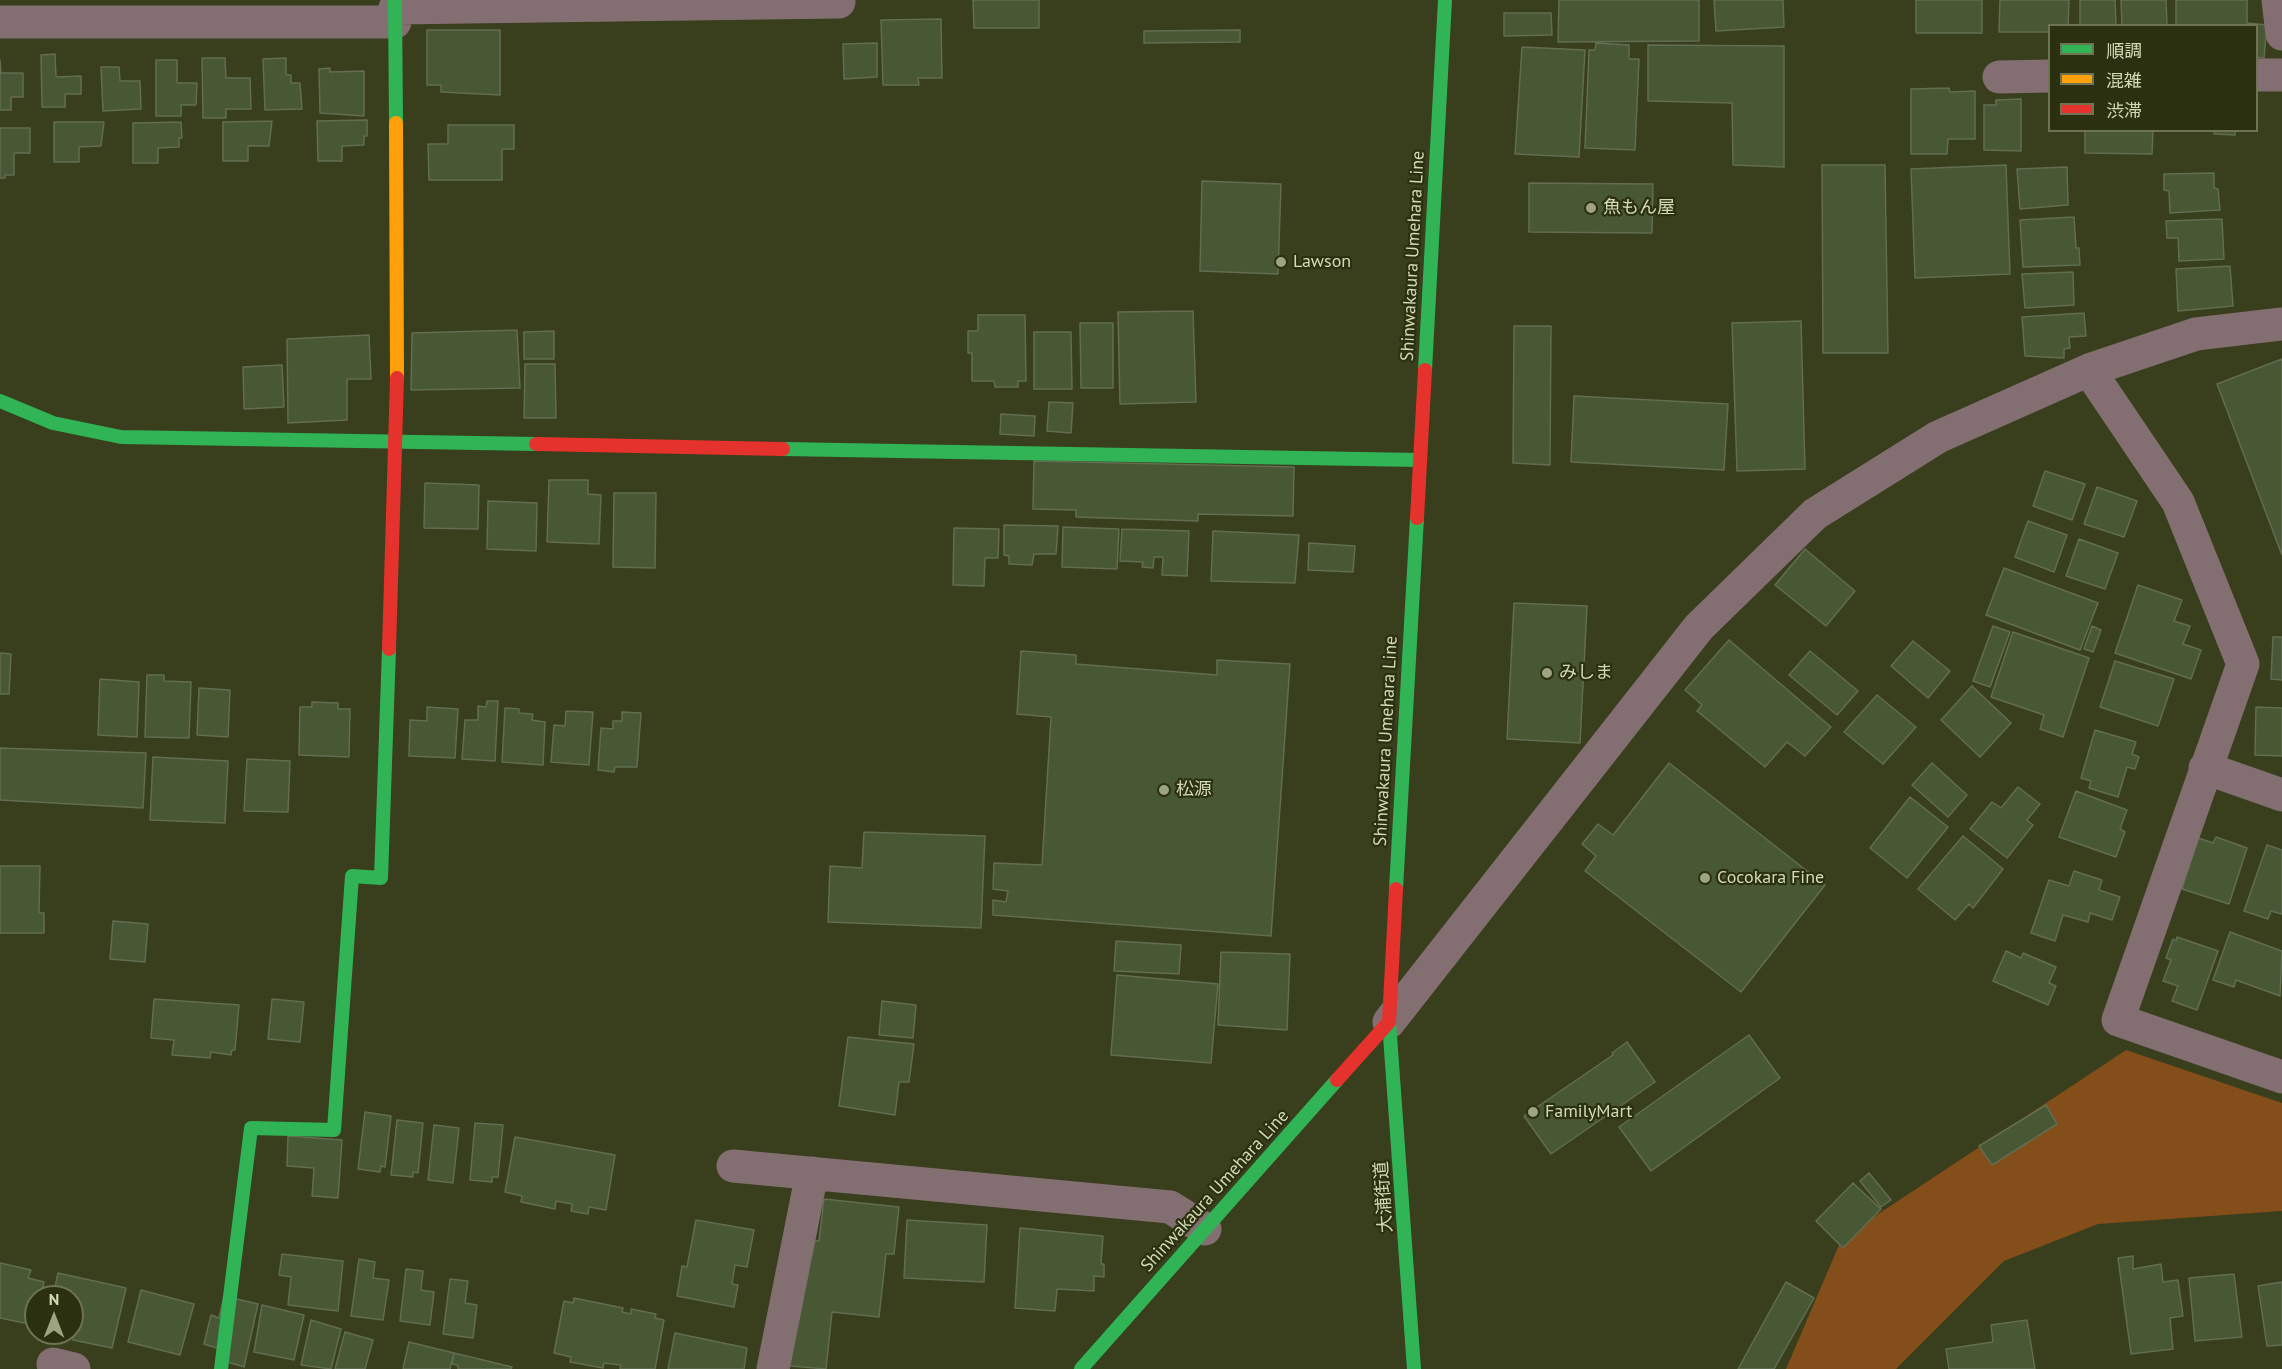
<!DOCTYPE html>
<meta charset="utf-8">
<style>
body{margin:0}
#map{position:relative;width:2282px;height:1369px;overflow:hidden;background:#393e1d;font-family:"PT Sans","Noto Sans JP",sans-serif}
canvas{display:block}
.legend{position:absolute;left:2048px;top:24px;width:210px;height:108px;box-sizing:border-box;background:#2b3010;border:2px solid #6e7452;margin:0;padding:8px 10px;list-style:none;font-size:18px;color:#d3dbb5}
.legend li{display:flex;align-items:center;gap:12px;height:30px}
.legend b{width:30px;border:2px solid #6e7452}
.north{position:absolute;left:24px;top:1285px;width:60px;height:60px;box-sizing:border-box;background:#2b3010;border:2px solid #6e7452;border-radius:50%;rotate:0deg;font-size:16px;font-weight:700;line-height:24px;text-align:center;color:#d3dbb5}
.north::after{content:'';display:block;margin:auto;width:21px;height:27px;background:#9da480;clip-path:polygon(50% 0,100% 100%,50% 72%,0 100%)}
</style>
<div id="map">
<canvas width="2282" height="1369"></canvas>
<ul class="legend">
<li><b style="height:8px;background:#30b455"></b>順調</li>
<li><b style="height:8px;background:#ff9f0a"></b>混雑</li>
<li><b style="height:8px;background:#e5322d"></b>渋滞</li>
</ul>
<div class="north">N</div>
</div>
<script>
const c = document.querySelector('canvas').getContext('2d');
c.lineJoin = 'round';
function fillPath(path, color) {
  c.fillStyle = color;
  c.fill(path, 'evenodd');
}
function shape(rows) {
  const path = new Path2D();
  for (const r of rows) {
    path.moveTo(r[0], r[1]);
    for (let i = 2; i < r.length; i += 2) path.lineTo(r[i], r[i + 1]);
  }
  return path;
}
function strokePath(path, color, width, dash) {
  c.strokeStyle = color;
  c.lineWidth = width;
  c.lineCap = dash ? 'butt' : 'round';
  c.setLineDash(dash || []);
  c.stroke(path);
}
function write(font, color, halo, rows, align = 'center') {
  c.font = font + ' "PT Sans","Noto Sans JP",sans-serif';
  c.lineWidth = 4.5;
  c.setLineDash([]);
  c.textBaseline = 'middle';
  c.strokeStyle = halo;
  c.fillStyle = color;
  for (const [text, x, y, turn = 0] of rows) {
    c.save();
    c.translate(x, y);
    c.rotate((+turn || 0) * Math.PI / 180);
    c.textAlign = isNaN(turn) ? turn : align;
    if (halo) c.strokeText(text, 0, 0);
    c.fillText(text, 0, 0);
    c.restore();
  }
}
fillPath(shape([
 [2126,1050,2282,1103,2282,1211,2098,1224,2004,1261,1896,1369,1786,1369,1842,1238]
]), '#834e1a');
const building = shape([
 [973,0,1039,0,1039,28,974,28,973,0],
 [1559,0,1699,0,1699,41,1558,42,1559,0],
 [1714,0,1783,0,1784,27,1716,31,1714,0],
 [1916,0,1982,0,1982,33,1916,33,1916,0],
 [2000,0,2069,0,2068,26,2050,26,2050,32,1999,32,2000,0],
 [2080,0,2115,0,2116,26,2080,26,2080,0],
 [2121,0,2166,0,2167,26,2122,26,2121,0],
 [2176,0,2247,0,2247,23,2267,25,2264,58,2256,57,2256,26,2176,26,2176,0],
 [1504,13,1551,13,1552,35,1504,36,1504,13],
 [941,19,942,78,918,78,919,85,883,85,881,20,941,19],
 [427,30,500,30,500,95,441,92,441,85,427,85,427,30],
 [1240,30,1240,42,1144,43,1144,31,1240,30],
 [877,43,877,77,844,79,843,44,877,43],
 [1596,43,1629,45,1629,59,1639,59,1635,150,1585,148,1589,50,1595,50,1596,43],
 [1648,45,1784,46,1784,167,1733,165,1732,103,1648,101,1648,45],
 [1522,47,1585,50,1579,157,1515,154,1522,47],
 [55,54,56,77,81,76,81,94,65,94,65,107,42,107,41,55,55,54],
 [202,58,225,58,226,78,250,78,251,109,226,109,226,118,203,118,202,58],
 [286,58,286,75,291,75,291,83,300,83,302,109,265,110,263,59,286,58],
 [0,60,1,73,23,73,23,97,11,97,11,110,0,110,0,60],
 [156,60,177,60,177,83,197,83,196,105,181,105,181,116,156,116,156,60],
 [101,67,119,67,120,81,140,81,141,109,103,111,101,67],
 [330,68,330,72,364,71,364,116,320,113,319,69,330,68],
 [1949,88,1950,92,1975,91,1975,139,1948,139,1947,154,1911,154,1911,89,1949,88],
 [2021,99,2021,151,1984,150,1984,105,1996,105,1996,100,2021,99],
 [367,120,367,136,364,136,364,145,342,146,342,161,318,161,317,121,367,120],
 [272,121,269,146,248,146,248,161,223,161,223,122,272,121],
 [54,122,104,122,101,146,79,147,79,162,54,162,54,122],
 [181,122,182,138,179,138,179,147,158,148,158,163,133,163,133,123,181,122],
 [448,125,514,125,514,149,502,149,502,180,429,180,428,144,448,144,448,125],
 [0,128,30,128,30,153,14,153,14,175,5,175,5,178,0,178,0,128],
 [2085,130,2153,130,2152,154,2085,153,2085,130],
 [2214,130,2235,130,2235,135,2214,134,2214,130],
 [1822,165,1885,165,1888,353,1823,353,1822,165],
 [2006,165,2010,274,1915,278,1911,169,2006,165],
 [2067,167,2068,205,2020,209,2017,169,2067,167],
 [2214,173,2214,188,2218,189,2220,210,2170,213,2169,191,2164,190,2164,174,2214,173],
 [1202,181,1281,184,1278,274,1200,271,1202,181],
 [1529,183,1653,184,1652,233,1529,232,1529,183],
 [2074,217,2076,248,2079,248,2080,265,2023,267,2020,220,2074,217],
 [2222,219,2224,259,2179,261,2178,238,2167,238,2166,221,2222,219],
 [2230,266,2233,306,2178,311,2176,269,2230,266],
 [2073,272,2074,305,2025,308,2022,274,2073,272],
 [1193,311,1196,402,1120,404,1118,312,1193,311],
 [2084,313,2086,336,2069,337,2070,348,2064,349,2064,358,2025,356,2022,317,2084,313],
 [978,315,1025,315,1026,381,1018,381,1018,387,995,387,994,381,972,381,972,353,968,353,968,331,978,331,978,315],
 [1801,321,1805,469,1737,471,1732,323,1801,321],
 [1080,323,1113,323,1113,388,1081,388,1080,323],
 [1514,326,1551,326,1550,465,1513,463,1514,326],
 [517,330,520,388,411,390,412,333,517,330],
 [554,331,554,359,524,359,524,332,554,331],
 [1034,332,1071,332,1072,389,1034,389,1034,332],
 [369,335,371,379,347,379,347,420,288,423,287,339,369,335],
 [2282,359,2282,555,2217,384,2282,359],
 [525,364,555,364,556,418,524,418,525,364],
 [282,365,284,407,244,409,243,367,282,365],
 [1574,396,1728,404,1724,470,1571,462,1574,396],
 [1049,402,1073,403,1071,433,1047,431,1049,402],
 [1001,414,1035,416,1034,436,1000,434,1001,414],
 [1034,461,1294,467,1293,516,1198,514,1198,521,1076,517,1076,510,1033,509,1034,461],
 [2045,471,2085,484,2072,520,2033,506,2045,471],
 [549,480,588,480,588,494,601,495,599,544,547,542,549,480],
 [425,483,479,485,478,529,424,528,425,483],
 [2097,487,2137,501,2124,537,2084,524,2097,487],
 [614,493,656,493,655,568,613,567,614,493],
 [488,501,537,503,536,551,487,549,488,501],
 [2028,521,2067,535,2054,572,2015,557,2028,521],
 [1004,525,1058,526,1056,554,1034,554,1032,565,1009,564,1009,556,1004,555,1004,525],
 [1063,527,1119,529,1117,569,1062,567,1063,527],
 [954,528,999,529,998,558,985,558,984,586,953,585,954,528],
 [1122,529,1189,531,1187,576,1162,575,1163,557,1154,557,1153,568,1142,567,1143,562,1120,561,1122,529],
 [1213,531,1299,535,1295,583,1211,581,1213,531],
 [2079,539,2118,553,2105,589,2066,576,2079,539],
 [1309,543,1355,546,1353,572,1308,570,1309,543],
 [1805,549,1855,591,1826,626,1775,585,1805,549],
 [2004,568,2098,603,2080,650,1986,615,2004,568],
 [2138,585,2182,600,2174,621,2190,626,2183,644,2201,650,2191,679,2115,653,2138,585],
 [1514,603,1587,606,1580,743,1507,739,1514,603],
 [1993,626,2010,632,1990,687,1973,681,1993,626],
 [2092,626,2101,630,2093,652,2084,649,2092,626],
 [2013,632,2089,658,2063,737,2040,729,2044,715,1991,697,2013,632],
 [2273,637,2282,637,2282,680,2271,679,2273,637],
 [1729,640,1831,727,1805,756,1787,742,1765,767,1697,711,1702,705,1685,690,1729,640],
 [1913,641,1950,671,1928,698,1891,666,1913,641],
 [1021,651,1076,655,1076,664,1217,675,1217,660,1290,664,1271,936,993,915,993,900,1006,902,1008,891,993,889,994,863,1042,865,1051,717,1017,714,1021,651],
 [1810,651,1858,691,1837,715,1789,675,1810,651],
 [0,653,11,654,9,694,0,694,0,653],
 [2115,661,2174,679,2158,726,2100,707,2115,661],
 [147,675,164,675,164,681,191,682,189,738,145,737,147,675],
 [100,679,139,682,137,737,98,735,100,679],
 [1972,686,2011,723,1980,757,1941,720,1972,686],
 [199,688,230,690,228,737,197,735,199,688],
 [1877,695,1916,727,1883,764,1844,732,1877,695],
 [487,701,498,701,495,761,462,759,465,720,478,720,478,706,486,707,487,701],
 [312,702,338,703,338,709,350,709,349,757,299,755,300,707,312,707,312,702],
 [427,707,458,709,455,758,409,756,410,720,427,721,427,707],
 [2256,707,2282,708,2282,756,2255,755,2256,707],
 [505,708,519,709,519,713,533,714,532,720,545,722,543,765,502,762,505,708],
 [566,711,593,712,589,765,551,762,554,725,565,726,566,711],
 [622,712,641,713,637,767,615,767,614,772,598,770,601,728,613,729,613,721,622,721,622,712],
 [2095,730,2136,742,2132,754,2139,757,2135,769,2127,767,2118,797,2089,788,2091,781,2081,778,2095,730],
 [0,748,146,753,143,808,0,800,0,748],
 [153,757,228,761,225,823,150,820,153,757],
 [247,759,290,761,288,812,244,811,247,759],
 [1669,763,1825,885,1741,992,1585,871,1596,856,1582,844,1598,824,1613,835,1669,763],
 [1932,763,1967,795,1948,817,1912,785,1932,763],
 [2018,787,2040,804,2027,820,2033,825,2007,858,1970,829,1992,802,2001,808,2018,787],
 [2076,791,2127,810,2120,829,2125,832,2116,857,2059,837,2076,791],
 [1910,797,1948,827,1907,878,1870,848,1910,797],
 [864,832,985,836,981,928,828,922,830,866,862,868,864,832],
 [1963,836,2003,869,1973,908,1969,904,1955,920,1918,889,1963,836],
 [2216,837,2247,848,2229,904,2182,889,2198,838,2213,843,2216,837],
 [2267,845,2282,850,2282,914,2271,911,2268,919,2244,911,2267,845],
 [0,866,40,866,39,913,44,913,44,933,0,933,0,866],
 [2074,871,2102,880,2099,890,2120,897,2112,920,2090,913,2088,922,2063,915,2055,941,2031,933,2049,880,2069,886,2074,871],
 [113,921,148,924,145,962,110,959,113,921],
 [2230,932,2282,951,2280,996,2236,980,2234,987,2213,980,2230,932],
 [2177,937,2218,951,2197,1010,2172,1001,2178,986,2163,981,2171,960,2166,958,2173,939,2176,941,2177,937],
 [1116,941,1181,945,1179,974,1114,971,1116,941],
 [2006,951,2021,958,2023,953,2056,967,2049,983,2056,986,2048,1005,1993,981,2006,951],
 [1221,952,1290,954,1287,1030,1218,1025,1221,952],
 [1117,975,1218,984,1211,1063,1111,1055,1117,975],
 [154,999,239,1005,235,1050,232,1050,231,1055,211,1052,210,1058,172,1055,174,1040,151,1038,154,999],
 [272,999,304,1002,300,1042,268,1039,272,999],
 [882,1001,916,1005,913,1038,879,1035,882,1001],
 [1749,1035,1780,1078,1651,1171,1619,1127,1749,1035],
 [848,1037,914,1044,909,1082,899,1082,895,1115,839,1106,848,1037],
 [1627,1042,1655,1082,1551,1154,1524,1116,1613,1055,1612,1053,1627,1042],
 [2046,1105,2057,1124,1992,1165,1979,1146,2046,1105],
 [365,1112,391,1116,385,1167,381,1166,380,1172,358,1169,365,1112],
 [397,1120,423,1123,418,1173,413,1172,413,1177,391,1175,397,1120],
 [475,1123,503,1125,498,1177,492,1177,492,1182,470,1180,475,1123],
 [434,1125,459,1128,453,1183,428,1180,434,1125],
 [288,1136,342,1140,338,1198,312,1196,314,1168,287,1166,288,1136],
 [515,1137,615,1155,606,1210,589,1207,588,1214,571,1211,572,1204,556,1201,555,1209,521,1202,522,1196,505,1192,515,1137],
 [1869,1173,1891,1200,1881,1207,1860,1181,1869,1173],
 [1853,1183,1881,1209,1843,1248,1816,1221,1853,1183],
 [824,1199,899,1207,894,1254,886,1254,879,1317,832,1312,826,1369,779,1365,805,1239,819,1241,824,1199],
 [696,1220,754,1230,747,1267,735,1265,732,1284,738,1285,734,1307,677,1296,682,1266,687,1267,696,1220],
 [907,1220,987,1225,984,1282,904,1278,907,1220],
 [1020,1228,1103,1236,1101,1264,1104,1264,1104,1277,1094,1276,1094,1291,1057,1289,1055,1311,1015,1308,1020,1228],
 [282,1254,343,1261,338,1311,288,1305,291,1277,279,1275,282,1254],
 [2133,1256,2133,1269,2161,1264,2163,1282,2178,1280,2183,1316,2170,1318,2173,1349,2131,1354,2118,1258,2133,1256],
 [359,1259,375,1262,373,1278,389,1280,383,1320,351,1316,359,1259],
 [0,1263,31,1270,28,1278,44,1282,41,1297,36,1297,34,1325,0,1318,0,1263],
 [406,1269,423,1271,421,1290,434,1292,430,1325,400,1321,406,1269],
 [58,1273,126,1288,112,1348,73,1340,72,1297,53,1297,58,1273],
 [2234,1274,2242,1337,2195,1341,2189,1278,2234,1274],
 [450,1279,468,1281,465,1303,477,1305,473,1338,443,1334,450,1279],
 [1786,1282,1814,1298,1774,1369,1738,1369,1786,1282],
 [2282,1282,2282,1345,2267,1346,2258,1286,2282,1282],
 [141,1290,194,1304,180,1355,128,1342,141,1290],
 [224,1296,258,1304,244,1367,218,1359,220,1349,204,1344,211,1315,219,1318,224,1296],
 [574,1298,623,1308,622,1312,631,1314,631,1309,656,1314,655,1318,664,1320,655,1369,620,1369,621,1365,604,1363,603,1368,570,1362,571,1357,554,1353,564,1301,573,1303,574,1298],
 [262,1305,304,1315,294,1360,254,1352,262,1305],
 [311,1320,341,1329,331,1369,301,1365,311,1320],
 [2027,1320,2035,1369,1949,1369,1946,1349,1993,1342,1991,1325,2027,1320],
 [345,1332,373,1340,365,1369,335,1369,345,1332],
 [675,1333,747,1348,744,1369,668,1369,675,1333],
 [409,1342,454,1353,450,1369,403,1369,409,1342],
 [454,1353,512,1367,511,1369,458,1369,458,1365,452,1364,454,1353]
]);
fillPath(building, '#485734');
strokePath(building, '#626d52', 1.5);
strokePath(shape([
 [2278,0,2282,34],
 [395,8,839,2],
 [0,22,395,22],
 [2256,75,2282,75],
 [1999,77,2050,76],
 [2089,370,2178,502,2243,664,2118,1020,2282,1077],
 [2205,768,2282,795],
 [1389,1022,1699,627,1815,514,1938,437,2089,370,2196,334,2282,324],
 [733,1166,1170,1207,1205,1229],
 [53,1364,74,1369],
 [773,1369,812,1173]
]), '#836f71', 33);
strokePath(shape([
 [395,0,396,123],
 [1425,370,1445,0],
 [0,401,53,423,121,437,536,444],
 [783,449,1419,460],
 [1396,889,1417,518],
 [1389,1022,1414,1369],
 [221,1369,251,1128,334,1130,352,876,381,878,389,649],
 [1081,1369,1337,1080]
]), '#30b455', 14);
strokePath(shape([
 [396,123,397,378]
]), '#ff9f0a', 14);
strokePath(shape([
 [536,444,783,449],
 [1417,518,1425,370],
 [389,649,397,378],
 [1337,1080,1389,1022,1396,889]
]), '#e5322d', 14);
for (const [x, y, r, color] of [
 [1591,208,6,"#9da480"],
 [1281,262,6,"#9da480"],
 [1547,673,6,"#9da480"],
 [1164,790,6,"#9da480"],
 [1705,878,6,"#9da480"],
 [1533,1112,6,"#9da480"]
]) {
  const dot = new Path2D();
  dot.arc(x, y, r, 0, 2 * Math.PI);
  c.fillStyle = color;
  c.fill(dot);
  strokePath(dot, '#2b3010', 2);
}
write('18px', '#d3dbb5', '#2b3010', [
 ["魚もん屋",1603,208],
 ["Lawson",1293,262],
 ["みしま",1559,673],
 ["松源",1176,790],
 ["Cocokara Fine",1717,878],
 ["FamilyMart",1545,1112]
], 'left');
write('18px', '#d3dbb5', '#2b3010', [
 ["Shinwakaura Umehara Line",1413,256,-87],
 ["Shinwakaura Umehara Line",1386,741,-87],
 ["Shinwakaura Umehara Line",1215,1191,-48],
 ["大浦街道",1384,1197,-94]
]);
</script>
